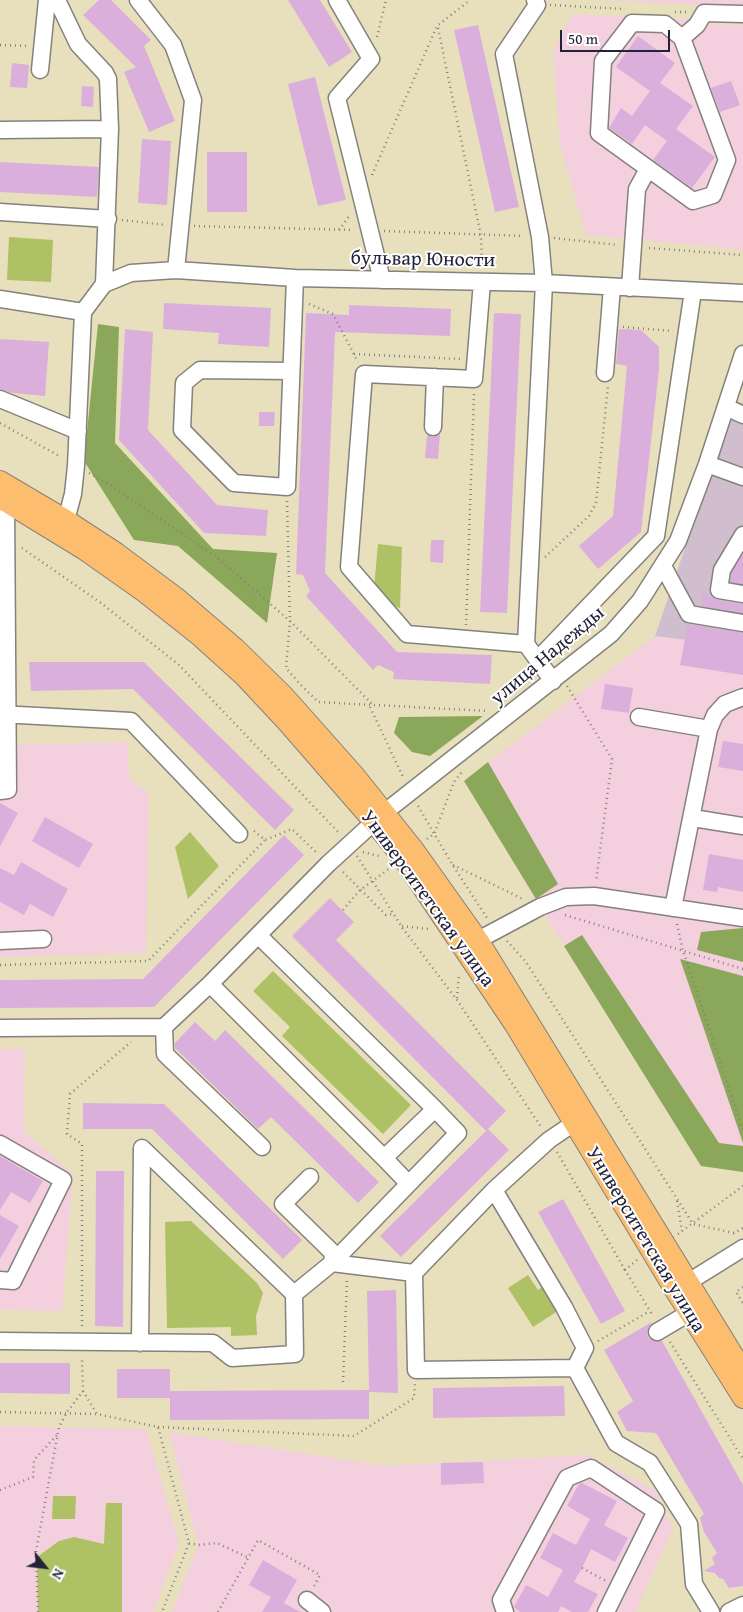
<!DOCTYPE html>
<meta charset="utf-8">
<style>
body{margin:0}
#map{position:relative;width:743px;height:1612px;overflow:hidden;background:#e8e0bc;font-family:"Gentium Book Plus",serif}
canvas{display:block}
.north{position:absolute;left:20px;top:1542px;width:50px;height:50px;-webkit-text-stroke:4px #fff;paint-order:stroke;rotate:119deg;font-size:14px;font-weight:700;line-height:20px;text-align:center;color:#22223b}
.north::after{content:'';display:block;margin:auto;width:18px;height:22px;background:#22223b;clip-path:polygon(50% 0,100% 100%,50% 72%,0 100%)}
.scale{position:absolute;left:560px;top:30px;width:110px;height:22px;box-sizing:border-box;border:2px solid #22223b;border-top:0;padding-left:6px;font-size:15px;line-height:18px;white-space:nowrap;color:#22223b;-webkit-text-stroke:4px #fff;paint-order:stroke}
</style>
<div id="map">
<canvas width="743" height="1612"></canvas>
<div class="north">N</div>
<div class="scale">50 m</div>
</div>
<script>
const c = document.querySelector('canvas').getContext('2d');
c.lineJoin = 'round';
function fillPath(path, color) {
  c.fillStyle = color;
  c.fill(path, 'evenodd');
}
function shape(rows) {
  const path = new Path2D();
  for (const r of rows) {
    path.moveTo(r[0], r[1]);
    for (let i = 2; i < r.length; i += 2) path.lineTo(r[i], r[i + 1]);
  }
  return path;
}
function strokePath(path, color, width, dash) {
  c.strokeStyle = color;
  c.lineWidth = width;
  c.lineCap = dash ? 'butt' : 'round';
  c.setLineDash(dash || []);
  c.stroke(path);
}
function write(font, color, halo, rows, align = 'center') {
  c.font = font + ' "Gentium Book Plus",serif';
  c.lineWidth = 4;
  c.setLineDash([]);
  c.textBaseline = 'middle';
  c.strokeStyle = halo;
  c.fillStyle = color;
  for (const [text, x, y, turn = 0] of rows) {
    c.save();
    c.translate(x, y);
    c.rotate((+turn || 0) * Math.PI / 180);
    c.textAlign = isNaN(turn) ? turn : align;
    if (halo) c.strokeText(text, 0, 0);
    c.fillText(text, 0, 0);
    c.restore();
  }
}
fillPath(shape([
 [594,0,743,0,743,6,726,6],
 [571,14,693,19,706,24,743,25,743,250,586,235,560,145,553,53],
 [655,636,743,647,743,1172,701,1166,540,907,464,781],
 [128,742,129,779,149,793,146,953,0,957,0,745],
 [0,1049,25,1049,24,1131,73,1174,62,1311,0,1310],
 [0,1426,146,1429,179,1543,153,1612,0,1612],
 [169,1432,385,1466,588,1455,656,1491,673,1529,635,1612,172,1612,198,1545]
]), '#f4cfde');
fillPath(shape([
 [735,401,743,403,743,647,655,636]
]), '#d0bdce');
fillPath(shape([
 [9,237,53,240,51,282,7,280],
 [378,544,402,547,400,608,385,604,374,588],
 [190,832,219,866,188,899,175,847],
 [273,971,411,1105,383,1134,282,1036,290,1027,253,991],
 [191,1221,257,1283,263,1293,256,1316,257,1335,231,1336,231,1327,167,1328,165,1222],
 [528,1275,538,1290,548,1283,564,1307,533,1327,508,1288],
 [53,1496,76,1496,75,1519,52,1519],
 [106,1503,122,1503,122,1612,38,1612,37,1557,59,1541,74,1537,104,1544]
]), '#aec164');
fillPath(shape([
 [98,324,119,327,115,443,213,549,277,553,267,623,178,546,134,540,84,461],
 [483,716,430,756,412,752,394,733,399,717],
 [488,762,558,884,536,899,464,781],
 [743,928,743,962,697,950,701,932],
 [582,935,719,1143,743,1146,743,1172,701,1166,564,946],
 [680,959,743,976,743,1143]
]), '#8aa75a');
fillPath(shape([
 [99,0,111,0,151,40,144,46,175,121,149,132,124,72,136,67,83,15],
 [288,0,320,0,352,52,329,67],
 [478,25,519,207,495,212,454,30],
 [638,36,675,63,660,83,693,106,676,129,715,157,692,188,653,160,667,141,645,125,632,144,609,128,621,108,632,116,650,91,616,67],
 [12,63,29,65,27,88,10,87],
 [315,77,346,200,318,206,288,84],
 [731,81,740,105,720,112,711,88],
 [82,86,94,87,93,107,81,106],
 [142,139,171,141,167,205,138,203],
 [207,152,247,152,247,212,207,212],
 [0,162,99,167,97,197,0,192],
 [164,303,271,308,269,347,218,344,219,333,163,329],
 [349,305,451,309,450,336,335,332,325,573,397,652,492,655,490,684,393,679,394,672,378,665,373,670,306,596,310,591,303,575,296,574,306,313,349,315],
 [494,313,521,314,507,613,480,612],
 [125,329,153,332,148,430,217,505,268,510,266,536,204,533,119,440],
 [619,329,641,330,659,347,659,370,641,532,598,569,579,546,613,516,627,366,616,364],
 [0,339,49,342,45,396,13,393,0,389],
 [259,412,275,412,274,426,259,426],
 [440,434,438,459,425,458,427,435,433,437],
 [431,540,444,540,443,563,430,562],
 [743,554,743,584,731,582,732,573],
 [703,594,717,600,743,604,743,613,701,606],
 [688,624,743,633,743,675,680,665],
 [29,662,144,662,294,810,275,830,133,689,31,691],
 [605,684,633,688,629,713,601,709],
 [723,741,743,744,743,771,718,767],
 [0,803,18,813,0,846],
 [45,817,93,844,79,868,32,841],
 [284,835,304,855,154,1007,0,1008,0,980,143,979],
 [709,854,743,860,743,892,718,887,717,892,703,890],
 [21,862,68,889,53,917,30,904,24,915,0,902,0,868,14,875],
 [330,898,354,922,336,940,506,1111,486,1131,292,936],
 [195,1022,215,1041,225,1030,379,1182,358,1203,271,1117,258,1129,175,1048,175,1043],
 [83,1103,164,1104,302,1240,283,1259,152,1129,83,1129],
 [488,1129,509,1150,401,1257,380,1236],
 [0,1156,43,1181,30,1203,11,1192,0,1210],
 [96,1171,124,1171,123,1327,95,1326],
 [563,1199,625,1311,601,1324,538,1212],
 [0,1215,19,1226,0,1259],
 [396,1290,398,1393,369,1392,369,1419,170,1420,170,1398,117,1398,117,1369,170,1369,170,1391,369,1390,367,1291],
 [652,1322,647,1332,648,1337,653,1341,662,1341,743,1485,743,1586,729,1588,723,1579,719,1578,715,1573,704,1571,715,1564,712,1558,717,1553,704,1532,700,1518,704,1514,656,1433,627,1431,617,1412,633,1401,604,1350],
 [0,1363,70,1363,70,1394,0,1393],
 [564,1386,565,1416,433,1418,433,1388],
 [483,1462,484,1483,441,1485,441,1463],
 [582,1483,617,1501,604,1525,628,1538,615,1562,591,1549,582,1568,574,1582,598,1594,588,1612,572,1612,561,1606,558,1612,520,1612,514,1607,526,1585,548,1597,563,1570,540,1558,553,1533,576,1545,590,1519,567,1506,579,1484],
 [263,1560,297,1580,284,1603,300,1612,262,1612,271,1597,249,1585]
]), '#dbafdc');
const minor = shape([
 [57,0,78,44,105,73,108,79,110,129,104,284,83,312,76,466,73,494,66,520],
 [138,0,173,45,193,100,176,270],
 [337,0,371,59,337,98,382,280],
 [535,0,537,5,504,54,540,237,544,283,526,644,553,681],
 [632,23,665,24,682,38,727,160,713,195,693,201,599,133,603,61,632,23],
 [682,38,697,25,704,13,743,14],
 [40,70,47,0],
 [0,130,110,129],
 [0,212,108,219],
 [482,282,474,379,364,374,349,567,407,634,526,644],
 [104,284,131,273,176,270,295,278,544,283,743,293],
 [630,288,637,189,648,169],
 [0,299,83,312],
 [291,371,200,370,184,383,182,430,234,483,287,487,295,278],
 [605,373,612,287],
 [0,399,78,431],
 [726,407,743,415],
 [433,427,435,377],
 [707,464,743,477],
 [743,535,722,570,719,590,743,594],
 [663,566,689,614,743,623],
 [539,658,656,536,693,291],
 [0,714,131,721,239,834],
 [639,717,709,729],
 [0,791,8,790,6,502],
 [385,812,611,634,640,601,678,541,707,464,743,354],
 [693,818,743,826],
 [673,908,709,729,715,715,725,704,743,697],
 [478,940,540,907,566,897,594,896,743,918],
 [0,941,43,939],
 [210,984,384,1158,435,1109,258,935],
 [164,1027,165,1054,262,1147],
 [0,1028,164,1027,210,984,328,864,374,822],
 [0,1144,63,1180,13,1281,0,1280],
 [384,1158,408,1183],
 [310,1177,283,1204,333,1253,332,1263],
 [332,1263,458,1133,435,1109],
 [414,1273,494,1190],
 [687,1283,743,1248],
 [657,1332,689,1313],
 [0,1341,213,1343,232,1358,295,1354,294,1294,332,1263,414,1273,416,1370,575,1368,585,1348,564,1307,494,1190,549,1140,574,1123],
 [140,1343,142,1148,294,1294],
 [575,1368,616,1443,650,1463,689,1524,694,1584,711,1612],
 [307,1600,322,1612],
 [505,1612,501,1600,567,1478,591,1468,656,1511,606,1612],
 [729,1612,743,1605]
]);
const major = shape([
 [0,481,66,520,115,552,178,599,235,648,283,695,355,776,414,850,478,940,743,1371],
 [0,498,85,550,143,591,201,637,243,675,287,722,374,822,403,858,515,1025,675,1290,743,1398]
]);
strokePath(minor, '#85817c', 19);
strokePath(major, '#85817c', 22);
strokePath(shape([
 [550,5,625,9],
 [675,12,687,12],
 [438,28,481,236,482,268],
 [377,37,386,0],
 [0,45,28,46],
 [372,175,437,26,470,0],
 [122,220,166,225],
 [194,226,354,230],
 [339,230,350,215],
 [384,231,524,236],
 [554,238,618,245],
 [649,248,743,255],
 [309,304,333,314,358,362],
 [623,327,673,331],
 [354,354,462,359],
 [0,423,61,457],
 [89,473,113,487,215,556,290,621,374,706],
 [287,501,290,621,286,668,299,683,318,702,488,711],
 [22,548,101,603,179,665,340,834],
 [545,557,589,516,596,503,608,386],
 [466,625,474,393],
 [567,686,612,759,596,882],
 [370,707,404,779],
 [418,806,452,864,487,918],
 [254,831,265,840,292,829,318,854],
 [427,839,434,834,454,782,462,772],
 [363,852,379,856],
 [357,856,401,926,457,1000,541,1127],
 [453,865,523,899],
 [343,872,386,915,394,914],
 [343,910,359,891,390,868],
 [565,915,743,969],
 [677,924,683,951,743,1130],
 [402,926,428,929],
 [507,941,526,962,693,1224,734,1233,743,1228],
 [0,965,148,961,265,840],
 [457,998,459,974],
 [557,1152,625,1270],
 [677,1201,682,1231],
 [678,1234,743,1186],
 [637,1260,625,1270,653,1316],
 [743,1287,736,1292,743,1303],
 [82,1326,82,1144,67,1134,70,1094,131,1042],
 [598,1341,650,1311],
 [670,1342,743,1459],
 [343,1382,347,1279],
 [83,1391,97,1414,158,1427,189,1543,162,1612],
 [0,1412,96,1414],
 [158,1427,354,1436,414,1398,415,1384],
 [0,1490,33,1477,34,1460,57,1435],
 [189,1543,198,1545,217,1543,249,1558],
 [582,1568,606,1581],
 [38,1612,36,1551,59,1427,67,1412,83,1391,82,1357],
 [218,1612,258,1540,320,1575,314,1586]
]), '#85817c', 2.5, [1, 4]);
strokePath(minor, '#fff', 16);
strokePath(major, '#fcbd6e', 20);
write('20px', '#22223b', '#fff', [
 ["бульвар Юности",423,260,1],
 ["улица Надежды",548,656,-40],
 ["Университетская улица",427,899,54],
 ["Университетская улица",645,1240,59]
]);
</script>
